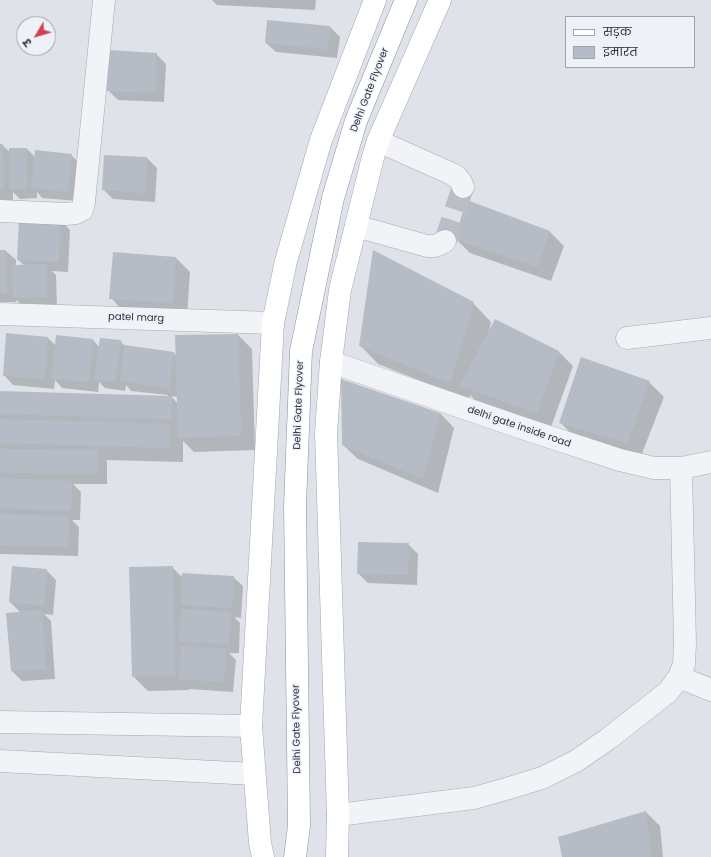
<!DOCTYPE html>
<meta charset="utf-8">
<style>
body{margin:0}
#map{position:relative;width:711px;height:857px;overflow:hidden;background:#dfe3e9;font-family:Poppins,"Noto Sans Devanagari",sans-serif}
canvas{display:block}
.legend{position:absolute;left:565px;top:16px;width:130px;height:52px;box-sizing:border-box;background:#eef1f6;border:1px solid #9ea4ad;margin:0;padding:5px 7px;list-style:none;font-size:12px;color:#273040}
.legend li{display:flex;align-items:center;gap:8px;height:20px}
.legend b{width:20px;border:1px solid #9ea4ad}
.north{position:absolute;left:16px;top:16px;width:40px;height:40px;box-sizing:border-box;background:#eef1f6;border:1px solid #9ea4ad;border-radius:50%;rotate:232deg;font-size:11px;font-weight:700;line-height:16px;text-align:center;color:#273040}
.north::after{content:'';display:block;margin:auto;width:14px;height:18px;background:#d14054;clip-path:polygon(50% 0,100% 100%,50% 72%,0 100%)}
</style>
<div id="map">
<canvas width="711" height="857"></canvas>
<ul class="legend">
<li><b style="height:5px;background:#fff"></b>सड़क</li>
<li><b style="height:11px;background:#b6bcc5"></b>इमारत</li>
</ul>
<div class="north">उ</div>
</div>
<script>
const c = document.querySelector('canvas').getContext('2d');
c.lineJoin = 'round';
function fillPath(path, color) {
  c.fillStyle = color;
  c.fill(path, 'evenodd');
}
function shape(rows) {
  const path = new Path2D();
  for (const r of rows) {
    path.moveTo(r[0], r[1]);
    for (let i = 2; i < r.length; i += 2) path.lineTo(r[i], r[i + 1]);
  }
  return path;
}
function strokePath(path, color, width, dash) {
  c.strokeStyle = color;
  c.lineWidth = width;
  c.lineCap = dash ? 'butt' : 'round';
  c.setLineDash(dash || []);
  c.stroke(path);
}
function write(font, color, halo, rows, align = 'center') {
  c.font = font + ' Poppins,sans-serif';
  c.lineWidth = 3;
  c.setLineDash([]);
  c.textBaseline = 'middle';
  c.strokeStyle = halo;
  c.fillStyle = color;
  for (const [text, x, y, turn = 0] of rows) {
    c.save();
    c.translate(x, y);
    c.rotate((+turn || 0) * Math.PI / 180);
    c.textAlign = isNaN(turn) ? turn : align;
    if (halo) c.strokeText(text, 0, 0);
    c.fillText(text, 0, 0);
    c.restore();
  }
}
fillPath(shape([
 [212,0,316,0,315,10,217,5],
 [330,27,340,37,337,58,276,52,266,43],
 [156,54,166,64,164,102,118,100,108,90],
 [0,145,2,145,10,152,27,149,35,157,71,155,81,165,78,201,42,198,37,192,37,198,20,199,13,192,13,200,0,200],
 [147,158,157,168,155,202,113,199,103,189],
 [467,202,550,232,564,246,551,281,470,253,455,238],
 [60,220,70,230,68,272,52,271,56,275,57,307,24,307,16,300,16,302,0,302,0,251,6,251,16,260,16,266,24,265,18,260],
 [114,253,176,258,190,272,187,317,125,313,111,298],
 [473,303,491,322,489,330,559,352,573,366,551,427,475,400,470,395,469,400,378,364,360,345],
 [238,335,252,349,255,450,194,452,183,441,183,462,105,460,107,461,107,484,73,484,81,492,80,520,72,520,79,527,78,556,0,554,0,515,2,515,0,513,0,450,2,450,0,448,0,420,2,420,0,418,0,392,168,397,168,395,131,391,126,385,125,391,105,388,99,382,98,392,62,388,55,380,54,389,13,385,4,375,48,338,56,346,93,340,99,347,120,341,125,346,174,353,177,356],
 [170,396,178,397,178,404,173,398],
 [649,382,664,397,641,456,574,437,560,422],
 [440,413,454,428,438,493,358,459,343,445],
 [408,544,418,554,417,585,368,583,358,573],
 [172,567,183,578,233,577,243,586,241,618,234,617,240,623,239,653,229,653,236,660,233,692,189,689,189,690,148,691,133,676],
 [46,570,56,580,53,615,44,614,51,621,55,679,22,681,12,671,7,614,21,613,10,602],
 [646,812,660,826,663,857,563,857]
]), '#0003');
fillPath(shape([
 [267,20,330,26,328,49,265,43],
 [108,50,157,53,155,93,107,91],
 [0,144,3,144,4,190,0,190],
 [9,148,27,148,27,189,9,189],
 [35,150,72,154,68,192,31,188],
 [104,155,147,157,145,193,102,190],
 [467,200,550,231,537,267,454,239],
 [19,218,60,219,59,262,17,260],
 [0,250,6,250,7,293,0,293],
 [373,250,474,302,450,383,359,346],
 [113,252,176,257,173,303,109,299],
 [46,264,47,297,13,298,12,265],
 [495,319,559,351,537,413,460,386],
 [6,333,48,337,45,379,3,376],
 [238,334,241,436,178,438,175,335],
 [56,335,93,339,89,382,52,379],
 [100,338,121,340,115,382,94,379],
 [125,345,174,352,169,388,120,381],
 [581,357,650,381,627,443,559,423],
 [341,379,440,413,423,479,342,445],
 [0,391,172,396,171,419,0,414],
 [0,419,170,424,169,448,0,443],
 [0,449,97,450,97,474,0,473],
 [0,478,72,481,71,511,0,508],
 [0,514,69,516,68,547,0,545],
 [358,542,409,543,408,575,357,574],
 [12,566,47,569,44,606,9,602],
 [173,566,175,676,132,677,129,567],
 [182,573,234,576,232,608,181,605],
 [181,609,231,612,229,644,179,641],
 [42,610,46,669,11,671,6,613],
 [181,646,226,649,224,682,179,679],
 [646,811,651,857,562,857,558,837]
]), '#b6bcc5');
strokePath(shape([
 [445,241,463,187]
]), '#babfc7', 22, [22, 11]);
const minor = shape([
 [378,141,452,174,457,177,461,182,463,187],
 [0,211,66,214,76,213,82,210,84,202,104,0],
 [356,226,427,246,435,246,440,244,445,241],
 [0,314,273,323],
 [627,338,711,328],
 [331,362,519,427,620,460,654,468,681,468,711,462],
 [679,677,711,690],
 [0,722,251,726],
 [0,761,254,774],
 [338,815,474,798,506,789,542,778,576,761,608,739,668,692,679,677,684,664,685,643,681,468]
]);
const major = shape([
 [263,857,260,843,251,726,273,323,286,261,321,140,375,0],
 [337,857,338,815,326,433,331,362,340,290,373,157,378,141,440,0]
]);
const highway = shape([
 [295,857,299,826,295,506,301,351,333,198,356,121,406,0]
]);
strokePath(minor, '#a4aab3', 23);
strokePath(major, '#9ea7b5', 23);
strokePath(highway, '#8690a0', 23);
strokePath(minor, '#f2f3f7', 22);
strokePath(major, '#fff', 22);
strokePath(highway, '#fff', 22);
write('10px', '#273040', '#eef1f6', [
 ["Delhi Gate Flyover",370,90,-69],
 ["patel marg",136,318,2],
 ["Delhi Gate Flyover",299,405,-88],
 ["delhi gate inside road",519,427,19],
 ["Delhi Gate Flyover",297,729,-91]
]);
</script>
